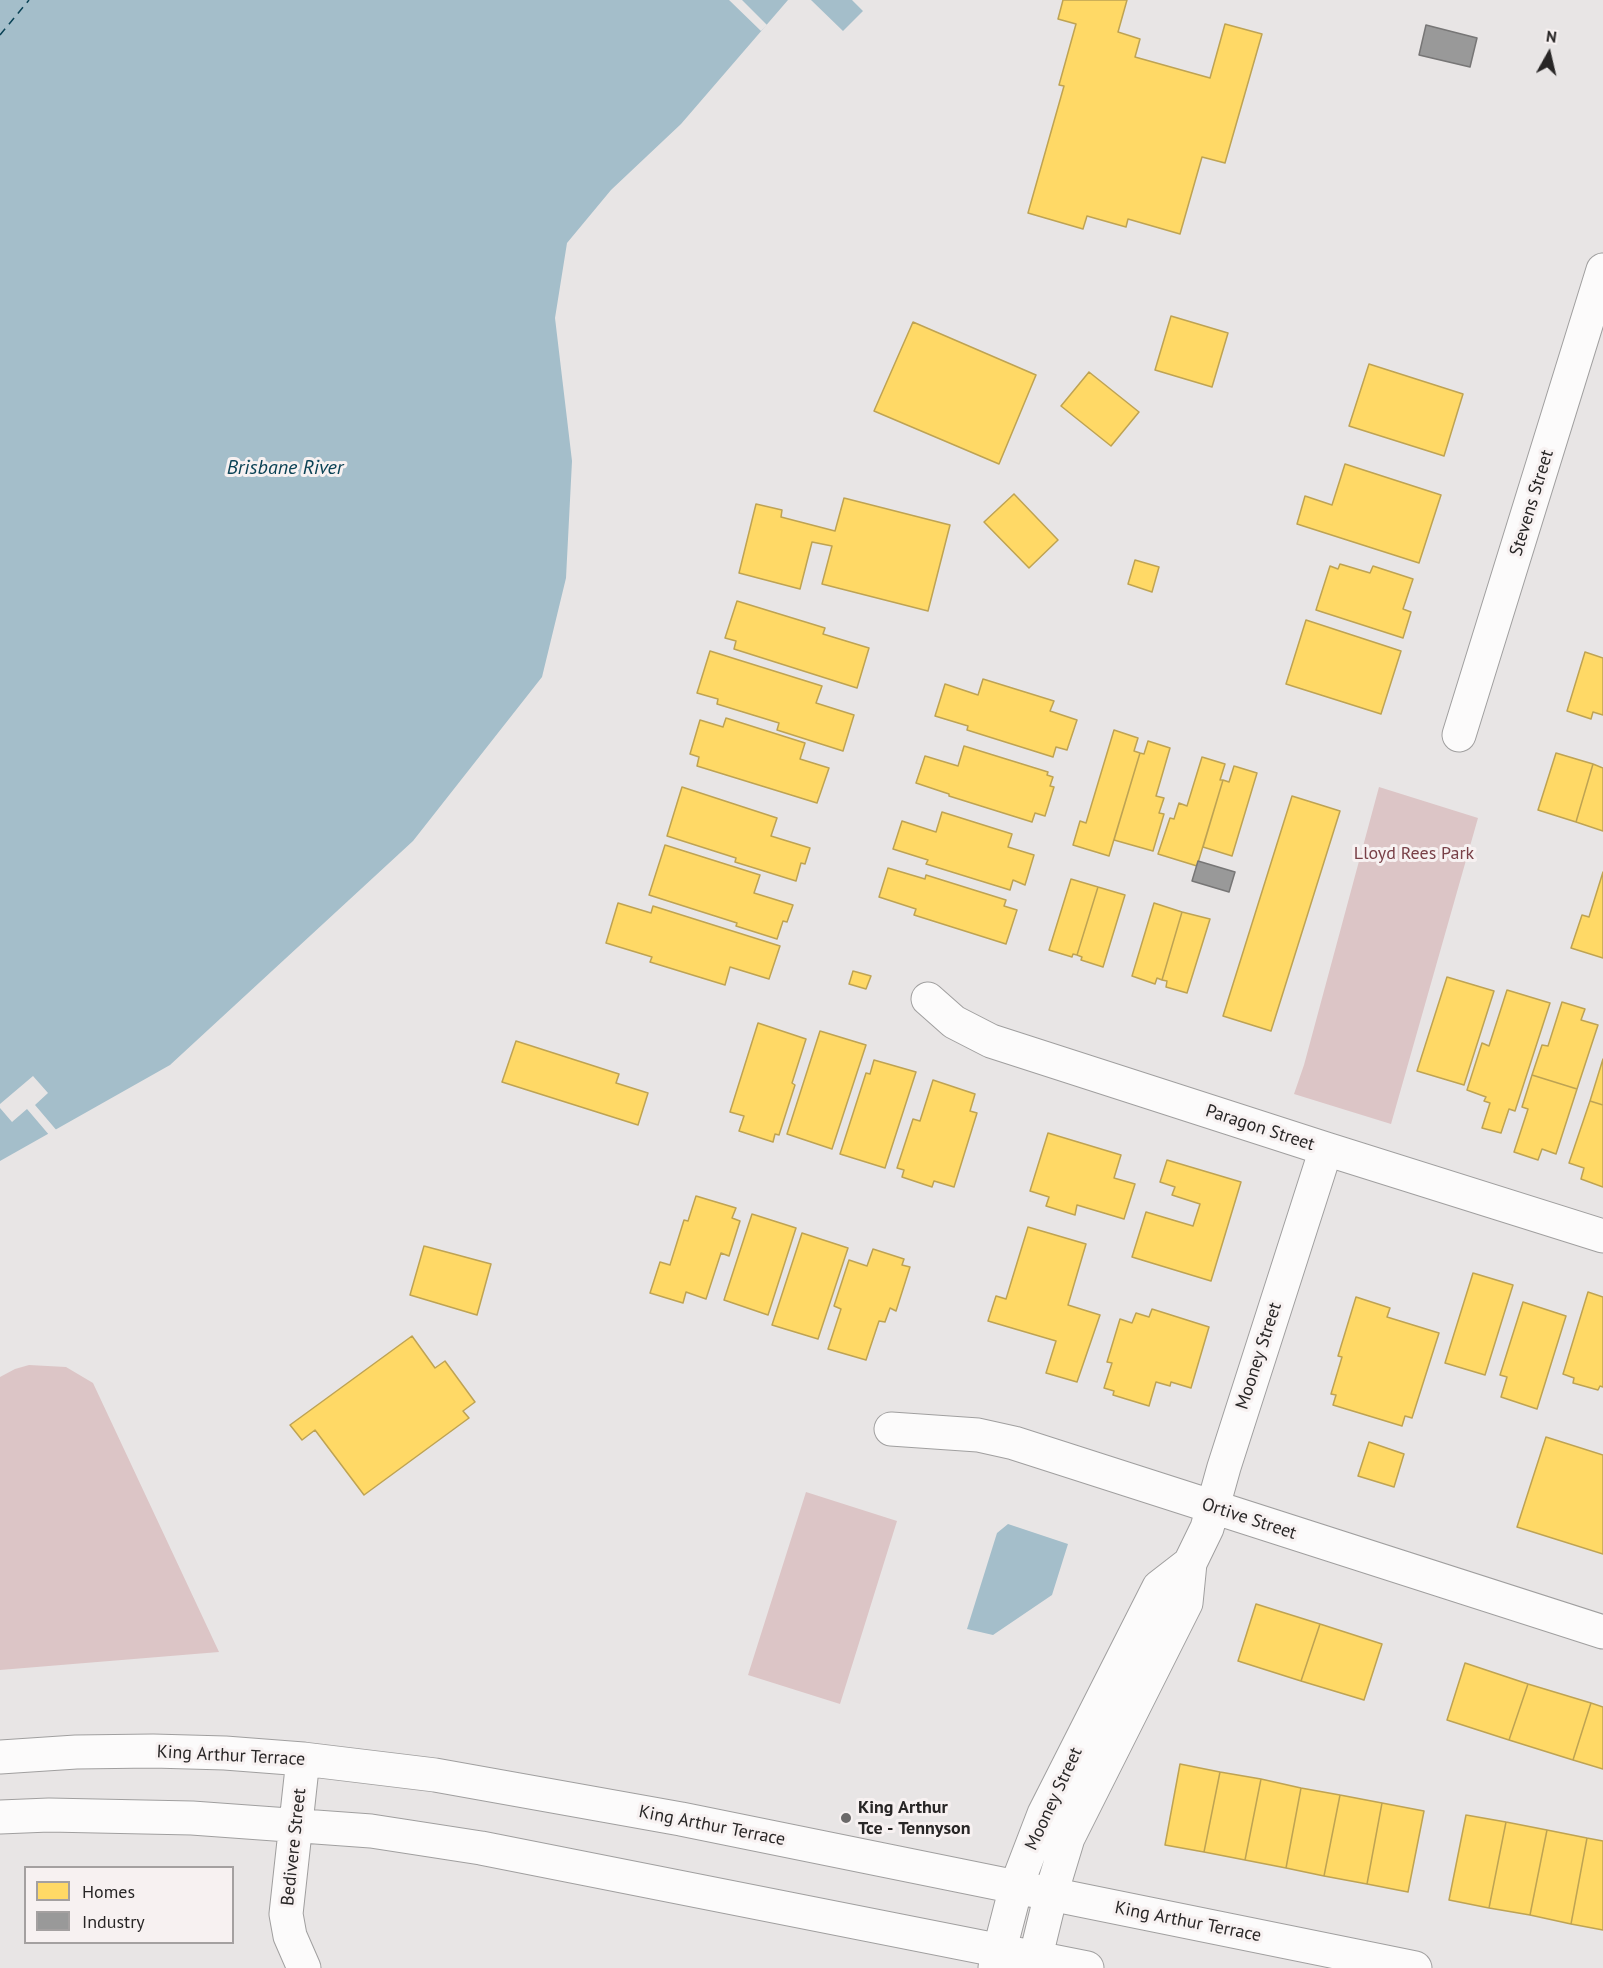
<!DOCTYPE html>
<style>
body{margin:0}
#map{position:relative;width:1603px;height:1968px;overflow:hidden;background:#e8e5e5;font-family:"PT Sans",sans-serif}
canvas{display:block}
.legend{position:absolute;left:24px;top:1866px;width:210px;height:78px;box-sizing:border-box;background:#f7f1f1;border:2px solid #a4a0a0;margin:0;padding:8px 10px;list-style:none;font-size:18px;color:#282626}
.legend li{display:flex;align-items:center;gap:12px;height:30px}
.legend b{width:30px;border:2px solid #a4a0a0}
.north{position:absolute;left:1519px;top:24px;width:60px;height:60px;-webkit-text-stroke:4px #f7f1f1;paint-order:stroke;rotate:8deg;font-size:16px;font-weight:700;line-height:24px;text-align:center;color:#282626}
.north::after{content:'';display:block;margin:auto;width:21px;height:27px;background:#282626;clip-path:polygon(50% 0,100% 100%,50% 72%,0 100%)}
</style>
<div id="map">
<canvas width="1603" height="1968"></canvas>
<ul class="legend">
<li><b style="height:16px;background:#ffd966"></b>Homes</li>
<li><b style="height:16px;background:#999"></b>Industry</li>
</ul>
<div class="north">N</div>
</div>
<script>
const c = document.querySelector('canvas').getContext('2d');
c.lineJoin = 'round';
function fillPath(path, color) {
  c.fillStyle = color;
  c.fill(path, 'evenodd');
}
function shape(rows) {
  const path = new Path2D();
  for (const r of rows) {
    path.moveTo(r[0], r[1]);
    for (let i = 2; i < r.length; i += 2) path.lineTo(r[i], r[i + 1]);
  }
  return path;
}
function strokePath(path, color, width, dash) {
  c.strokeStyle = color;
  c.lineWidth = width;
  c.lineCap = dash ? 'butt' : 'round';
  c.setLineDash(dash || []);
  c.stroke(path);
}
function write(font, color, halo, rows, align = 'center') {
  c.font = font + ' "PT Sans",sans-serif';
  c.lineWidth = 6;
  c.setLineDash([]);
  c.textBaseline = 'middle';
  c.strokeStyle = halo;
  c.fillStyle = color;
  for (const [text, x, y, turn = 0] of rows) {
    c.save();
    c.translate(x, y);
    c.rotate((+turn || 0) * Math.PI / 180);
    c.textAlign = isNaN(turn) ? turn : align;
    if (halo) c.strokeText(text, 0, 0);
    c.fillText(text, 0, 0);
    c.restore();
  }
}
fillPath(shape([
 [1379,787,1478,818,1391,1124,1294,1094,1304,1065],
 [29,1365,66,1367,93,1383,219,1652,0,1670,0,1377,15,1369],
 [806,1492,897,1521,840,1704,748,1675]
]), '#dcc5c6');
fillPath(shape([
 [0,0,788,0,681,124,611,190,567,243,555,318,572,461,566,578,542,677,413,841,170,1065,0,1161],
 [811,0,852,0,863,11,843,31],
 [1008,1524,1068,1544,1052,1595,993,1635,967,1629,997,1533]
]), '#a4beca');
fillPath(shape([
 [729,0,742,0,767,25,761,31],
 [33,1076,48,1093,35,1105,58,1132,50,1136,27,1109,12,1122,0,1108,0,1104]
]), '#e8e5e5');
const homes = shape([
 [1063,0,1127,0,1118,32,1140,39,1135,57,1210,78,1225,24,1262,34,1225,163,1202,157,1180,234,1128,219,1126,227,1087,216,1083,229,1028,213,1064,86,1059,85,1076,24,1058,19,1063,0],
 [1171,316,1228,333,1212,387,1155,370,1171,316],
 [913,322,1036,375,999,464,874,411,913,322],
 [1369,364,1463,394,1444,456,1349,426,1369,364],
 [1089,372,1139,412,1111,446,1061,406,1089,372],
 [1345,464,1441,495,1419,563,1297,524,1305,496,1332,505,1345,464],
 [1014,494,1058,540,1029,568,984,522,1014,494],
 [844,498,950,525,928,611,822,584,832,546,812,542,800,589,739,573,756,504,782,510,781,517,835,531,844,498],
 [1135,560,1159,567,1152,592,1128,584,1135,560],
 [1340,564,1370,573,1373,566,1413,579,1403,609,1411,612,1403,638,1316,610,1330,566,1338,569,1340,564],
 [737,601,825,628,823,634,869,648,857,688,734,649,736,641,725,638,737,601],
 [1306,620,1401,651,1381,714,1286,684,1306,620],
 [710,651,822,686,816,703,854,715,843,751,777,730,779,723,717,704,718,699,697,693,710,651],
 [1585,652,1603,658,1603,715,1593,712,1591,719,1567,711,1585,652],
 [983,679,1054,701,1050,711,1077,720,1067,750,1056,747,1053,757,967,730,968,726,935,716,945,684,978,695,983,679],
 [726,718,805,743,800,759,829,768,817,803,697,766,699,757,690,754,700,720,723,727,726,718],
 [1114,730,1138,738,1134,751,1140,753,1109,856,1073,845,1080,821,1086,823,1114,730],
 [1148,741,1170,748,1156,796,1164,798,1159,813,1164,814,1153,851,1114,840,1140,753,1144,754,1148,741],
 [964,746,1048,772,1047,775,1053,777,1050,786,1054,787,1045,816,1035,813,1032,822,949,796,949,794,916,783,925,756,958,766,964,746],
 [1556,753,1593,764,1576,822,1538,810,1556,753],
 [1202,757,1225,764,1220,780,1223,780,1197,866,1158,854,1170,818,1174,819,1179,803,1187,806,1202,757],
 [1593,764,1603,768,1603,831,1576,822,1593,764],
 [1234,766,1257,773,1232,856,1203,847,1223,780,1229,782,1234,766],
 [682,787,777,818,771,836,810,848,805,864,801,863,796,881,735,862,736,858,667,836,682,787],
 [1292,796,1340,811,1271,1031,1223,1016,1292,796],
 [942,812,1012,834,1008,847,1034,855,1025,885,1013,880,1010,890,926,864,928,860,893,849,902,821,936,832,942,812],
 [665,845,760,875,754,893,793,905,787,922,783,921,777,939,736,926,737,923,649,895,665,845],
 [888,868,925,879,926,875,1006,900,1004,906,1017,910,1006,944,914,915,916,909,879,897,888,868],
 [1603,872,1603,958,1571,948,1582,915,1589,917,1603,872],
 [1071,879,1098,887,1077,955,1073,954,1072,957,1049,950,1071,879],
 [1098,887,1125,895,1103,967,1081,960,1082,957,1077,955,1098,887],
 [618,903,651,913,653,906,780,946,769,979,730,967,725,985,650,962,652,957,606,943,618,903],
 [1154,903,1182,912,1162,980,1157,978,1155,984,1132,976,1154,903],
 [1182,912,1210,919,1187,993,1166,987,1167,981,1162,980,1182,912],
 [853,971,871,976,866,989,849,984,853,971],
 [1447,977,1494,991,1464,1085,1417,1071,1447,977],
 [1507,990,1550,1003,1515,1111,1509,1109,1501,1133,1482,1128,1490,1103,1484,1101,1486,1097,1467,1090,1482,1043,1489,1046,1507,990],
 [1562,1002,1585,1009,1581,1020,1598,1025,1577,1089,1532,1075,1542,1045,1548,1046,1562,1002],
 [758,1023,806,1039,792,1083,795,1085,779,1135,775,1134,773,1142,739,1131,744,1116,730,1112,758,1023],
 [820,1031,866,1045,832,1149,787,1134,820,1031],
 [516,1041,619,1074,616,1083,648,1093,638,1125,502,1082,516,1041],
 [1603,1059,1603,1105,1590,1101,1603,1059],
 [874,1060,916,1072,885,1168,840,1154,866,1073,870,1074,874,1060],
 [1532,1075,1577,1089,1556,1154,1542,1149,1538,1160,1514,1152,1528,1109,1522,1107,1532,1075],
 [933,1080,975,1094,970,1111,977,1113,954,1187,934,1181,932,1187,902,1177,904,1170,897,1168,913,1119,920,1121,933,1080],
 [1590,1101,1603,1105,1603,1187,1581,1179,1584,1168,1569,1163,1590,1101],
 [1048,1133,1121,1155,1114,1178,1135,1184,1124,1219,1077,1205,1075,1215,1046,1206,1049,1197,1030,1191,1048,1133],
 [1167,1160,1241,1182,1211,1281,1132,1257,1146,1212,1193,1226,1200,1204,1172,1195,1175,1187,1160,1182,1167,1160],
 [696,1196,736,1208,732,1218,740,1221,729,1256,721,1253,706,1299,686,1292,683,1303,650,1293,660,1262,670,1265,684,1220,688,1221,696,1196],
 [752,1214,796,1228,768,1315,724,1300,752,1214],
 [1028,1227,1086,1244,1068,1305,1100,1315,1077,1382,1046,1373,1056,1341,988,1321,996,1296,1006,1299,1028,1227],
 [802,1233,848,1248,818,1339,772,1325,802,1233],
 [424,1246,491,1264,477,1315,410,1295,424,1246],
 [873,1249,904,1259,902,1265,910,1267,896,1311,890,1308,885,1322,879,1321,866,1360,828,1349,841,1309,834,1306,849,1260,867,1266,873,1249],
 [1473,1273,1513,1285,1485,1375,1445,1363,1473,1273],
 [1588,1292,1603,1297,1603,1387,1600,1386,1598,1390,1573,1383,1574,1378,1563,1374,1588,1292],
 [1356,1297,1390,1308,1387,1317,1439,1333,1412,1418,1405,1416,1402,1426,1333,1405,1336,1395,1331,1394,1342,1357,1338,1356,1356,1297],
 [1523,1302,1566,1316,1537,1409,1501,1397,1507,1377,1500,1375,1523,1302],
 [1152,1309,1209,1327,1191,1388,1171,1382,1170,1386,1156,1382,1149,1406,1113,1395,1114,1391,1104,1388,1112,1363,1107,1362,1120,1319,1132,1323,1136,1313,1149,1317,1152,1309],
 [412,1336,435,1368,445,1361,475,1402,463,1411,469,1418,364,1495,315,1430,302,1440,290,1425,412,1336],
 [1546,1437,1603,1455,1603,1554,1517,1527,1546,1437],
 [1369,1442,1404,1454,1394,1487,1358,1476,1369,1442],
 [1256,1604,1320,1624,1301,1681,1238,1661,1256,1604],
 [1320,1624,1382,1644,1364,1700,1301,1681,1320,1624],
 [1465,1663,1528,1684,1509,1740,1447,1720,1465,1663],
 [1528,1684,1591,1703,1573,1760,1509,1740,1528,1684],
 [1591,1703,1603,1707,1603,1769,1573,1760,1591,1703],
 [1180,1764,1220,1772,1204,1852,1165,1845,1180,1764],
 [1220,1772,1261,1779,1245,1860,1204,1852,1220,1772],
 [1261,1779,1301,1788,1286,1868,1245,1860,1261,1779],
 [1301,1788,1340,1795,1324,1876,1286,1868,1301,1788],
 [1340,1795,1382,1803,1367,1884,1324,1876,1340,1795],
 [1382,1803,1424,1811,1408,1892,1367,1884,1382,1803],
 [1466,1815,1506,1822,1489,1908,1449,1900,1466,1815],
 [1506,1822,1547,1830,1530,1915,1489,1908,1506,1822],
 [1547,1830,1587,1838,1571,1924,1530,1915,1547,1830],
 [1587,1838,1603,1841,1603,1930,1571,1924,1587,1838]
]);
fillPath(homes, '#ffd966');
strokePath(homes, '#bea353', 1.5);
const industry = shape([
 [1426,25,1477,38,1470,67,1419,55,1426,25],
 [1198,861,1235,872,1229,892,1192,881,1198,861]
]);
fillPath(industry, '#999');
strokePath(industry, '#777676', 1.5);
strokePath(shape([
 [0,35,29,0]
]), '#0a4255', 1.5, [8, 6]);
const minor = shape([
 [1459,735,1603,270],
 [928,999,954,1022,991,1041,1326,1149,1603,1236],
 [891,1429,978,1435,1014,1443,1603,1632],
 [0,1757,76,1752,153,1751,225,1753,303,1759,435,1775,681,1819,1415,1968],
 [303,1759,286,1914,290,1936,304,1968],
 [0,1817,49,1815,192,1818,371,1831,481,1848,1087,1968],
 [995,1968,1016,1887,1044,1814,1159,1587,1190,1563],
 [1033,1968,1051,1894,1068,1838,1186,1603,1190,1563,1207,1528,1224,1467,1326,1149]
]);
strokePath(minor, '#a09f9f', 35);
strokePath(minor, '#fcfbfb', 33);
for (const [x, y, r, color] of [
 [846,1818,6,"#6b6969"]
]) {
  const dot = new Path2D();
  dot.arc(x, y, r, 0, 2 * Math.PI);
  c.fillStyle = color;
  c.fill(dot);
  strokePath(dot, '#f7f1f1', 2);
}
write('18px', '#282626', '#f7f1f1', [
 ["Stevens Street",1532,503,-73],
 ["Paragon Street",1260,1128,18],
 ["Mooney Street",1259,1356,-72],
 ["Ortive Street",1249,1519,18],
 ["King Arthur Terrace",231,1756,3],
 ["Mooney Street",1054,1799,-65],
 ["King Arthur Terrace",712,1826,11],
 ["Bedivere Street",294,1847,-84],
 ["King Arthur Terrace",1188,1922,11]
]);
write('18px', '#784047', '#f7f1f1', [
 ["Lloyd Rees Park",1414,854]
]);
write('bold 18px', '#282626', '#f7f1f1', [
 ["King Arthur",858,1808],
 ["Tce - Tennyson",858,1829]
], 'left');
write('italic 20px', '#0a4255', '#f7f1f1', [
 ["Brisbane River",285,468]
]);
</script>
